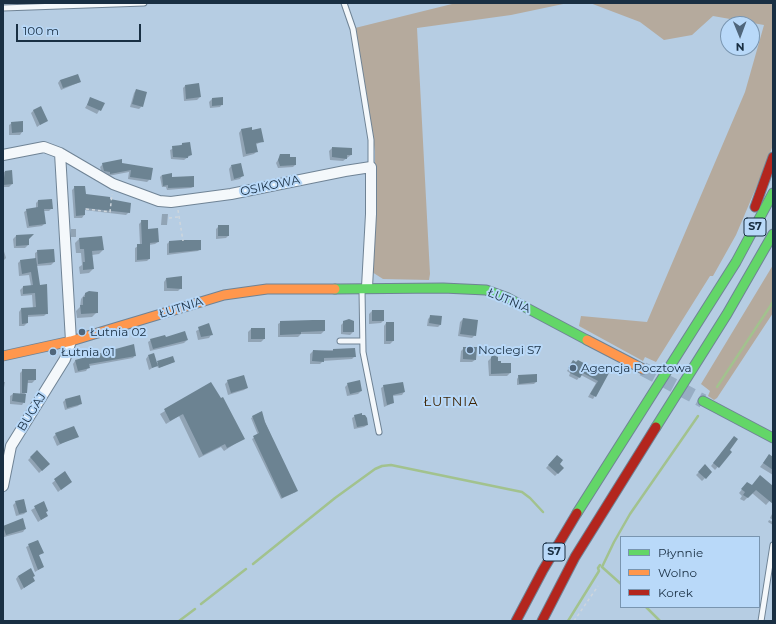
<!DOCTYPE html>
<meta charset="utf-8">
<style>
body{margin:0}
#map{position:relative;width:776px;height:624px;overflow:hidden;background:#b6cde3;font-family:Montserrat,sans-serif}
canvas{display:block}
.frame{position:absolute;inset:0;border:4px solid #192f43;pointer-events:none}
.legend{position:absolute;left:620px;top:536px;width:140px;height:72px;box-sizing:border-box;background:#b9d9f9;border:1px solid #7995b0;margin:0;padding:5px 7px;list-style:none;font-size:12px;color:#192f43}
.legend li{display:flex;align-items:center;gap:8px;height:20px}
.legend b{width:20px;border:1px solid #7995b0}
.north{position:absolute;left:720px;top:16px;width:40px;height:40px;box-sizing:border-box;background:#b9d9f9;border:1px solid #7995b0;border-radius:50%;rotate:179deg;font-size:11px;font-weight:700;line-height:16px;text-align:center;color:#192f43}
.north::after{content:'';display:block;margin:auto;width:14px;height:18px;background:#50667b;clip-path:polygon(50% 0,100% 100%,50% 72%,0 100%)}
.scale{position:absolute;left:16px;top:24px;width:125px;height:18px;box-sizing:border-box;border:2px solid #192f43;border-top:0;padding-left:5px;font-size:12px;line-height:14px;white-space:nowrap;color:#192f43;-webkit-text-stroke:3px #b9d9f9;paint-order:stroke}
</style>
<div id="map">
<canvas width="776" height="624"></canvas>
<div class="frame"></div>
<ul class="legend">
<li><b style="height:5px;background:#63d668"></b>Płynnie</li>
<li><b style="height:5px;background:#ff974d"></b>Wolno</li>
<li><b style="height:5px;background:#b3261e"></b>Korek</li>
</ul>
<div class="north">N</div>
<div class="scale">100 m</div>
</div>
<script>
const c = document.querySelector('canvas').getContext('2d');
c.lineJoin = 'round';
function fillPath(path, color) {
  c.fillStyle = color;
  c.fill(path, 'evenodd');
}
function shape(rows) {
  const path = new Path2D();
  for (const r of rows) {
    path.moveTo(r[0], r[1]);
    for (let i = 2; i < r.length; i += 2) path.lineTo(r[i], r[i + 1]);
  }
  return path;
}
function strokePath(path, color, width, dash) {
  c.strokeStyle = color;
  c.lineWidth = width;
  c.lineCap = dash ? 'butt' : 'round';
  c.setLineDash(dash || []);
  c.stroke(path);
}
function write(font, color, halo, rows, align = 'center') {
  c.font = font + ' Montserrat,sans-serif';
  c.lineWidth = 4;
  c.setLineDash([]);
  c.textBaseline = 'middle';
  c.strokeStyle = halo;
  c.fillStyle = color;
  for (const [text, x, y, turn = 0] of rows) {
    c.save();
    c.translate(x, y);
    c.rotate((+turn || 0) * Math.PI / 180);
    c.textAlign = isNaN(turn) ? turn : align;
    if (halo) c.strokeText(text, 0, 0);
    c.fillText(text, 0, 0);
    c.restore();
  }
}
fillPath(shape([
 [456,3,568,3,511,15,417,28,430,274,429,280,383,279,372,272,375,203,375,151,355,28],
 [590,3,773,3,773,145,767,162,736,235,713,276,710,276,656,362,645,357,643,361,579,326,581,316,647,322,745,92,764,25,713,16,692,35,664,40,640,22],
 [773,265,773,313,717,398,714,400,708,396,710,391,701,384]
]), '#b5aa9d');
fillPath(shape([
 [60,80,80,82,61,90,58,83],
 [185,86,200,97,197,100,184,101,183,88],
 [136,90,142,106,139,109,130,107,134,93],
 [91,98,103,104,97,114,85,108],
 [222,98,222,104,220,107,210,108,209,102,212,99],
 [34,110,47,120,37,127,31,113],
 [12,123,22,132,20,135,9,135,9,125],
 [241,130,252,131,263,141,255,145,256,152,254,154,243,157,239,133],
 [183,144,191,155,184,160,171,159,170,150],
 [332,148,346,148,351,155,343,161,330,160,329,151],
 [281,155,295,165,293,167,278,168,276,163],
 [103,164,122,164,150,179,147,182,128,179,129,172,108,176,108,174,102,173,100,167],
 [231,166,242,176,240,179,231,181,229,169],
 [11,171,12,184,9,187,3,187,3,172],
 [162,175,171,178,193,187,191,188,167,190,166,187,162,187,160,177],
 [75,187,85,195,109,200,129,212,126,215,84,210,84,215,82,218,74,218,72,190],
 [38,201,52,208,49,211,43,211,45,223,42,226,27,228,24,212,27,210,36,208,36,203],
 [162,214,168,214,167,225,161,225],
 [142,221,158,242,155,244,149,245,149,259,147,261,135,262,135,248,140,245,139,224],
 [219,226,228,236,226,238,216,239,216,229],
 [71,229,76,229,76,237,71,237],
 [16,236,28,239,28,245,25,248,14,248,13,239],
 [79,239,103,250,99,254,92,255,93,269,89,273,80,274,79,267,82,265,81,253,76,253,75,243],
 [169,242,200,249,198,251,167,255,167,244],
 [3,248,6,258,3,261],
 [38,251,54,262,51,265,36,266,39,286,47,313,44,316,27,317,27,323,24,326,19,326,19,312,21,309,33,309,32,295,21,296,20,290,23,287,31,286,29,275,19,276,18,263,21,260,35,259,35,253],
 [166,279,181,288,178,291,164,291,164,282],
 [85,294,97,312,92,317,77,318,76,311,80,307,81,299],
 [372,311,383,321,381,323,369,324,369,314],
 [431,316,441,324,438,327,427,326,428,319],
 [463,319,475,335,472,338,458,336,460,322],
 [281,322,324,331,321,334,301,334,298,337,278,337,278,324],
 [344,322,353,332,350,335,341,334,341,325],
 [386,323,393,341,390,344,384,344,384,326],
 [208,325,211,335,209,338,198,340,196,331],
 [251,329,264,339,261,342,248,342,248,332],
 [165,338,187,340,184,343,150,351,148,342,151,340],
 [464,348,475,360,472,362,460,362,461,351],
 [119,350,135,355,133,358,89,366,86,371,75,373,73,364,75,361,96,356,98,354],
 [333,350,355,356,352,359,323,361,320,364,310,364,310,354,313,351],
 [148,356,156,363,174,362,158,368,157,365,149,370,146,359],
 [493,356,510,373,507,376,489,376,488,361],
 [571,364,598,372,600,370,608,374,593,399,588,397,596,383,581,375,577,380,569,376,570,373,567,371],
 [23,370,35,380,32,383,27,383,26,393,23,395,24,402,22,405,10,404,10,396,13,394,20,395,20,373],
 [519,376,536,382,534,384,517,385,517,379],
 [228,381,247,388,244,390,228,395,225,384],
 [3,382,5,382,3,393],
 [211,383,244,438,224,451,221,447,199,458,179,416,166,424,160,414],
 [348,384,361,391,358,394,347,396,345,387],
 [384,386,404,392,402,395,392,396,393,403,384,407,381,388],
 [65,400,81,403,78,406,65,410,63,402],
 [261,413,296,492,281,499,252,439,258,435,251,418],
 [355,416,367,425,364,427,354,429,352,418],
 [56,434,77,436,57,446,53,437],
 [732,440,729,450,731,452,715,470,711,466],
 [37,451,49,464,39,473,28,460],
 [769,455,773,458,773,475,760,467],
 [557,456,558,464,563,468,555,476,546,468],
 [705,466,711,472,702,481,696,475],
 [65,473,68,484,58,492,52,483],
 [773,483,773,497,766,505,752,493,744,501,740,499,742,496,739,493,744,487,771,486],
 [16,502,26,512,24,514,16,516,13,505],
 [44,503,47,511,45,513,47,516,38,522,31,510],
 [773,512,773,520,770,518],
 [769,520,773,522,773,525,768,522],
 [4,527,25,529,23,532,4,537],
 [38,541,42,553,38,556,43,567,35,572,26,547],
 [18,576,32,577,34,581,21,590,16,579]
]), '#0003');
strokePath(shape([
 [717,387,773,302],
 [253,564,335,498,375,469,382,466,391,465,522,492,530,498,543,512],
 [602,567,614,542,630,514,698,416],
 [602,567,621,584],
 [201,604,246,569],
 [646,607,660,621],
 [179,621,195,609],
 [568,621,599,571,598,568,600,565]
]), '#a2c28e', 2.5);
fillPath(shape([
 [78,74,81,82,63,88,60,80],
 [199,83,201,97,186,99,185,85],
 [136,89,147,92,143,107,132,104],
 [90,97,105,103,101,111,87,105],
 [223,97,223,105,212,106,212,98],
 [41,106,48,121,40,125,33,110],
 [23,121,23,132,12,133,11,122],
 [252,127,252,130,261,128,264,142,256,143,258,152,246,154,241,129],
 [190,142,192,155,188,156,188,158,173,157,172,146,182,145,182,143],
 [332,147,352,148,352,155,347,155,347,159,332,157],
 [280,154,290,154,290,157,296,157,296,165,280,166,278,160],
 [122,159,122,163,153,168,151,180,130,177,131,170,110,174,110,172,104,171,102,163],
 [241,163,244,176,234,179,231,165],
 [12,170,13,184,3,185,5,171],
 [172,173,172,177,194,176,194,187,168,188,168,185,163,186,162,175],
 [74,186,85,186,86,194,110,197,110,199,131,203,130,213,85,208,85,215,76,216],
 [52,199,53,209,44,209,46,224,29,226,26,209,38,207,38,200],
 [141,220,148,220,148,229,158,228,159,242,150,243,150,259,137,260,137,244,142,244],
 [218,225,229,225,229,236,218,236],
 [34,234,29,239,29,245,16,246,16,235],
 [102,236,104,250,92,251,94,269,83,270,83,262,85,262,84,249,80,249,79,238],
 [182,240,201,240,201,250,169,253,169,241],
 [54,249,55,262,38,264,37,250],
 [36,258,40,285,47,284,48,314,28,315,28,323,22,324,21,308,36,307,35,293,23,294,23,286,33,285,31,272,22,274,20,260],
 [182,276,182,289,167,288,166,278],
 [89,291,98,292,98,313,81,314,80,305,83,305,83,297,85,297,85,293],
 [372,310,384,310,384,321,372,321],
 [430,315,442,316,441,325,429,323],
 [463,318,478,320,476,336,460,334],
 [349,319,354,321,354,332,343,332,343,321],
 [313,320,325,320,325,331,301,332,301,334,280,335,280,321],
 [386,322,394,322,394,341,386,341],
 [209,323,213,335,201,337,198,327],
 [251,328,265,328,265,339,251,339],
 [185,331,188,340,153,349,150,339,165,335,166,337],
 [134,344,136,356,89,364,90,368,78,371,75,360],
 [463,347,477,347,476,360,463,359],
 [355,348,356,357,324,358,324,362,312,361,313,350,333,351,333,349],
 [154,353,158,366,152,368,148,355],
 [493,355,498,357,498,361,501,361,501,363,511,363,511,373,491,374,491,357],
 [173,356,175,362,159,368,157,361],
 [573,360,576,362,578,360,599,371,600,368,609,373,596,397,590,394,598,381,583,373,580,378,570,373,572,370,568,368],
 [22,369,36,369,36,380,28,380,27,393,22,393],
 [537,374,537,382,519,384,518,375],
 [244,375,248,388,231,393,227,380],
 [360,380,362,391,350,394,347,383],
 [211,382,221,398,223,397,245,439,227,448,225,444,203,455,183,414,170,421,164,409],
 [403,382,405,392,393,395,394,403,387,405,383,385],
 [13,393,26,394,25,403,12,401],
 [80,395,82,404,67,408,65,399],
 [262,411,265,422,298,491,282,498,253,436,259,433,252,416],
 [362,413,362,415,365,415,367,418,368,425,357,427,354,415],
 [74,426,79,437,60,444,55,433],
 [734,436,738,439,730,450,732,452,719,468,713,463],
 [37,450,50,464,42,471,30,457],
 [769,454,773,457,773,470,763,463],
 [557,455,563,460,560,464,564,468,558,474,548,465],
 [705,464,712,472,706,479,698,472],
 [65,471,72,482,61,490,54,479],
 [760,475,773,486,773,504,756,490,748,498,743,495,745,492,741,489,747,482,752,485],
 [24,499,27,512,19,514,15,501],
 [44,501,48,511,46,512,48,516,41,520,34,506],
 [23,518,26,529,6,535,3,526],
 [38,540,44,553,39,555,44,567,38,570,28,544],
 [31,568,35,576,33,577,35,581,24,588,18,576]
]), '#6c8392');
strokePath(shape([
 [643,369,703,401]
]), '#97adc3', 14, [14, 7]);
const lane = shape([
 [344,3,353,29,371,140,371,167],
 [3,8,144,3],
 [362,290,363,352,379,432],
 [340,341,362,341],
 [761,621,773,545]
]);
const street = shape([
 [3,155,44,147,60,153],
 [3,486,11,446,65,359,71,341,60,153,113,184,159,201,171,202,231,194,345,171,371,167,371,214,367,287]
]);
const fast = shape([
 [335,289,443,288,486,290,508,298,587,340],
 [703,401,773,438],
 [656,427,727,314,773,234],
 [577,513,736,262,773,193]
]);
const slow = shape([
 [587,340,643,369],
 [3,356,71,341,224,295,267,289,335,289]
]);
const jam = shape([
 [755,207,773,157],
 [516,621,543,570,577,513],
 [542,621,575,557,656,427]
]);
strokePath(lane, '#6f8395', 7);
strokePath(street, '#6f8395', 12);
strokePath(fast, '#6f8395', 11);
strokePath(slow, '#6f8395', 11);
strokePath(jam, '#6f8395', 11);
strokePath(shape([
 [86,209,110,212,112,194],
 [178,210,183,241],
 [169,218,178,217],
 [574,621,598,586]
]), '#ced6dd', 1.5, [3, 3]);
strokePath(lane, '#f4f8fb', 5);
strokePath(street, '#f4f8fb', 10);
strokePath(fast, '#63d668', 9);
strokePath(slow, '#ff974d', 9);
strokePath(jam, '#b3261e', 9);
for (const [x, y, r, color] of [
 [82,332,4,"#50667b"],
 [470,350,4,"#50667b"],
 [53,352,4,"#50667b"],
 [573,368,4,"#50667b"]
]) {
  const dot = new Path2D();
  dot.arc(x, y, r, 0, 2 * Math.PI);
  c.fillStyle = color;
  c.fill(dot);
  strokePath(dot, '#b9d9f9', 1.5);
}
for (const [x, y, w] of [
 [755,227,22],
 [554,552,22]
]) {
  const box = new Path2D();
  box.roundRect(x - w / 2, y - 9, w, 18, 3);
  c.fillStyle = '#b9d9f9';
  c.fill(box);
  strokePath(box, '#192f43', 1);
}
write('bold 11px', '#192f43', null, [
 ["S7",755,227],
 ["S7",554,552]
]);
write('12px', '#192f43', '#b9d9f9', [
 ["OSIKOWA",270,186,-12],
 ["ŁUTNIA",509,301,23],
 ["ŁUTNIA",181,308,-17],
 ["BUGAJ",32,412,-58]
]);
write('12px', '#192f43', '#b9d9f9', [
 ["Łutnia 02",90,332],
 ["Noclegi S7",478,350],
 ["Łutnia 01",61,352],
 ["Agencja Pocztowa",581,368]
], 'left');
c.letterSpacing = '1px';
write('13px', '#3e2403', '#b9d9f9', [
 ["ŁUTNIA",451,402]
]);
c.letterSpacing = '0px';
</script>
